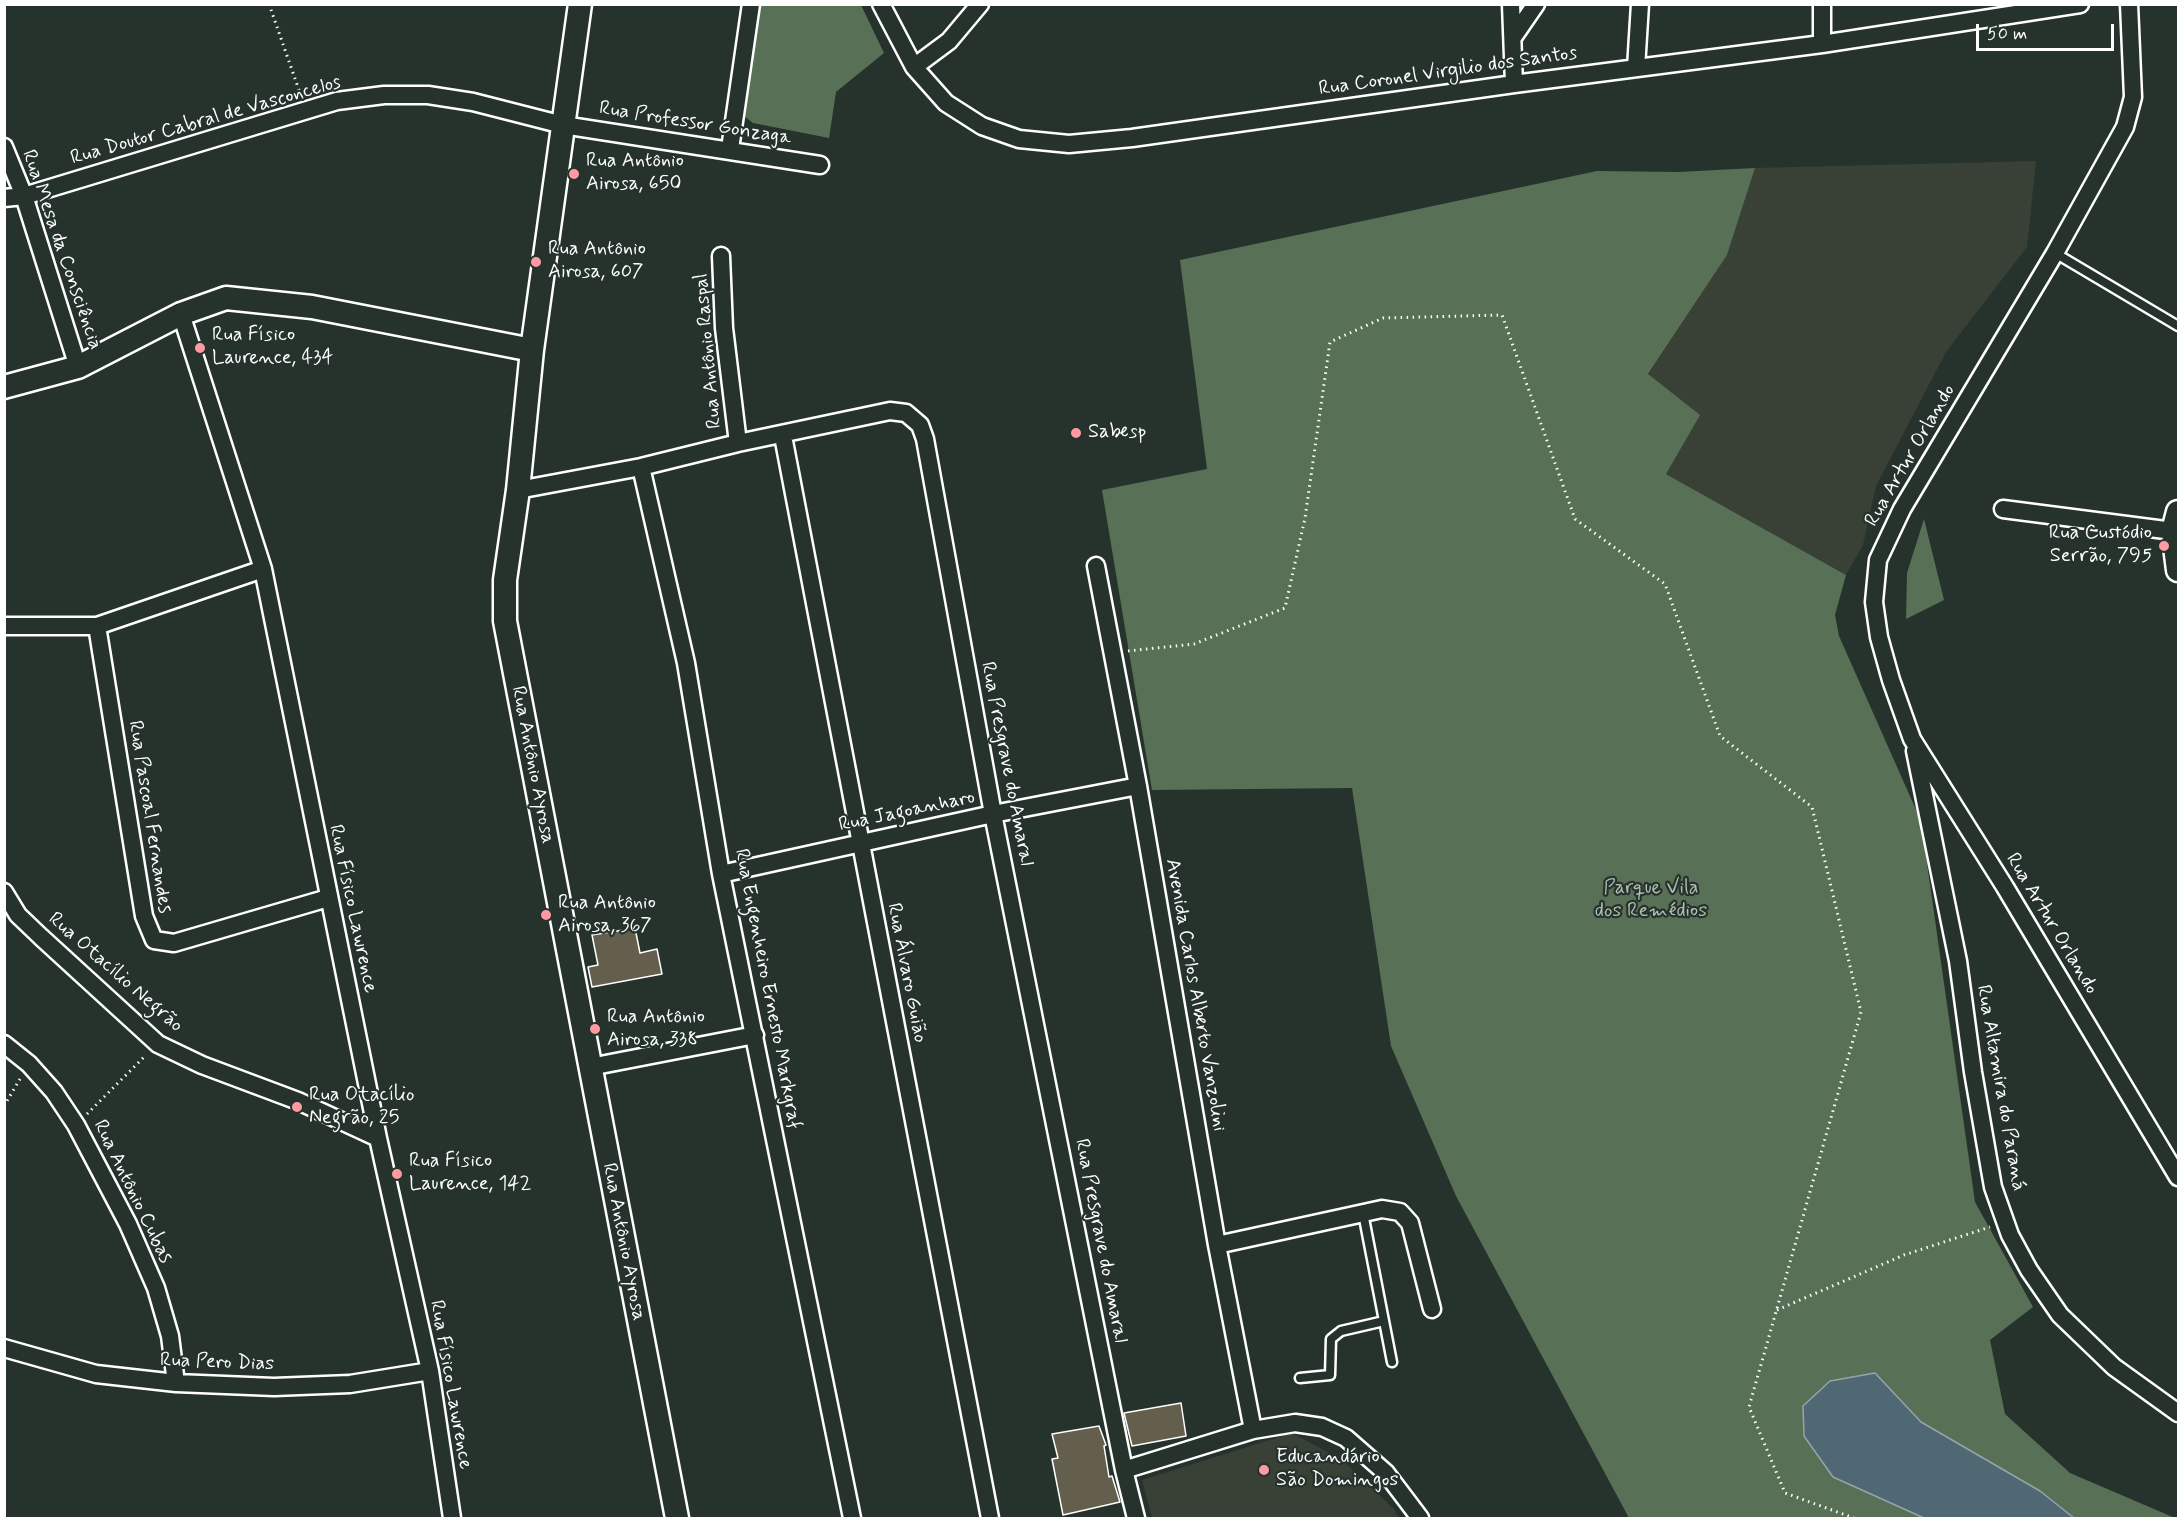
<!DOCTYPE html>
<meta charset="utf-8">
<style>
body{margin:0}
#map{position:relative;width:2183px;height:1523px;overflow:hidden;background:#26332d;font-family:Mynerve,sans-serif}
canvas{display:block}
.frame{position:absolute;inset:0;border:6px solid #fff;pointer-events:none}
.scale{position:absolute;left:1976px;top:24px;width:138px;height:27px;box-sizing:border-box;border:3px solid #fff;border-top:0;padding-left:8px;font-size:18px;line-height:21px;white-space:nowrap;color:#fff;-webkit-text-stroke:4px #26332d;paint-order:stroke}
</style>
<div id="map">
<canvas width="2183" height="1523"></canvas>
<div class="frame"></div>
<div class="scale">50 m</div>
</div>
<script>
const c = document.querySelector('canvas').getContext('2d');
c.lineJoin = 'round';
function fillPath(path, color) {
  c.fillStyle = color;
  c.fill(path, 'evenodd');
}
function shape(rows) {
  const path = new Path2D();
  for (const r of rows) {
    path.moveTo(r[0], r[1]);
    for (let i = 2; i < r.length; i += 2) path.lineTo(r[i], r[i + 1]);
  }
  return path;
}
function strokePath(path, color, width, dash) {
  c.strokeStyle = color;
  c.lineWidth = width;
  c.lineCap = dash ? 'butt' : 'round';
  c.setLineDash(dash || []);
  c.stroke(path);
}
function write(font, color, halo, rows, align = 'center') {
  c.font = font + ' Mynerve,sans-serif';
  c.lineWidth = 4.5;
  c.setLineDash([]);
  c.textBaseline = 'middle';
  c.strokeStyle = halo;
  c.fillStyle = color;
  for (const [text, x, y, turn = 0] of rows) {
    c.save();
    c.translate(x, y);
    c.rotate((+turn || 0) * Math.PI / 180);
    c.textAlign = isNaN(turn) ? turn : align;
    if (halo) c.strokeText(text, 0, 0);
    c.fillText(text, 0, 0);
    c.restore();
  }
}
fillPath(shape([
 [2036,161,2027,247,1946,352,1876,486,1863,545,1846,575,1666,474,1648,375,1727,255,1755,168],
 [1292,1433,1342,1460,1394,1509,1399,1518,1152,1518,1142,1480]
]), '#394036');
fillPath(shape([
 [761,5,861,5,884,53,836,92,829,138,753,123,744,116],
 [1755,168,1727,255,1648,374,1700,415,1666,474,1846,575,1835,615,1839,636,1921,821,1975,1202,2033,1307,1990,1340,2005,1414,2070,1473,2175,1518,1629,1518,1456,1196,1391,1046,1352,788,1152,790,1102,490,1207,469,1180,260,1597,171,1678,172],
 [1924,519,1944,600,1906,619,1907,573]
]), '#587055');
const water = shape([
 [1875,1373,1921,1422,2040,1491,2074,1518,1924,1518,1833,1477,1804,1436,1803,1406,1830,1381,1875,1373]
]);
fillPath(water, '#506874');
strokePath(water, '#96a4ac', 1.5);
const building = shape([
 [635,928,640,953,657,949,662,974,592,987,588,967,598,965,592,935,635,928],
 [1181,1403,1186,1436,1132,1446,1124,1413,1181,1403],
 [1099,1426,1106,1445,1104,1446,1109,1477,1112,1476,1120,1502,1063,1515,1052,1459,1058,1458,1052,1434,1099,1426]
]);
fillPath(building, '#645e4c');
strokePath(building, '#fff', 1.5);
const lane = shape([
 [2055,253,2178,326],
 [1363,1213,1392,1362],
 [1300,1378,1330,1375,1331,1339,1341,1331,1384,1321]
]);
const street = shape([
 [881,4,914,67,946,103,982,126,1019,139,1069,144,1132,138,1514,84,1822,44,2080,4],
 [1511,4,1514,84],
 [2129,4,2133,97,2125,127,2055,253,1902,509,1878,560,1874,602,1879,637,1891,680,1912,739,2005,887,2178,1177],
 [1514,36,1536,4],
 [1822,44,1822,4],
 [914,67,949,41,980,4],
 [1636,68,1640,4],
 [4,147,24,196,78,367],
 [730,149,751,4],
 [4,198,24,196,337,101,384,95,428,95,473,102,563,125,820,165],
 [721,256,724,328,738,443],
 [181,314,263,569,378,1138,430,1371,452,1518],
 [783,436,990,1518],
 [641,467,686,663,721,874,852,1518],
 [518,490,641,467,738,443,890,411,906,413,920,425,925,439,993,814,1124,1470,1136,1518],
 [2003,509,2173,531],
 [1096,566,1138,786,1217,1245,1253,1430],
 [4,626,97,626,263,569],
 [97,626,144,916,154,940,174,943,328,898],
 [1915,751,1958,961,1973,1072,1993,1187,2010,1235,2029,1270,2060,1315,2114,1367,2178,1413],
 [721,874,993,814,1138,786],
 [4,892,18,915,41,937,158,1044,202,1065,298,1101,378,1138],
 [4,1044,29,1064,54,1092,76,1125,128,1224,156,1288,170,1336,176,1383],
 [590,1067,755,1035],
 [1217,1245,1382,1209,1400,1212,1410,1223,1432,1309],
 [4,1348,96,1374,176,1383,274,1387,350,1384,430,1371],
 [1124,1470,1253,1430,1295,1423,1322,1427,1346,1438,1386,1473,1420,1518]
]);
const secondary = shape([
 [580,4,532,350,518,490,505,580,505,621,677,1518],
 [4,387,78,367,181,314,226,298,312,307,532,350],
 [2178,512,2173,531,2178,570]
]);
strokePath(lane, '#fff', 13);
strokePath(street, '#fff', 21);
strokePath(secondary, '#fff', 27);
strokePath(shape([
 [269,4,300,93],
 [1128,651,1194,644,1285,608,1305,518,1330,342,1383,318,1502,315,1575,519,1665,584,1720,736,1812,807,1861,1012,1749,1407,1785,1493,1854,1518],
 [4,1106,20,1079],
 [87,1114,146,1055],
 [1777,1310,1904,1255,1990,1227]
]), '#fff', 3, [1.5, 4.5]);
strokePath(lane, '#26332d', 8);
strokePath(street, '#26332d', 16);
strokePath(secondary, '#26332d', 22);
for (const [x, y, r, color] of [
 [574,174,6,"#ff9aa2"],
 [536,262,6,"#ff9aa2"],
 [200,348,6,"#ff9aa2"],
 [1076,433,6,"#ff9aa2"],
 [2164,546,6,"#ff9aa2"],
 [546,915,6,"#ff9aa2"],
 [595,1029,6,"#ff9aa2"],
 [297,1107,6,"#ff9aa2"],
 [397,1174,6,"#ff9aa2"],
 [1264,1470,6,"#ff9aa2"]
]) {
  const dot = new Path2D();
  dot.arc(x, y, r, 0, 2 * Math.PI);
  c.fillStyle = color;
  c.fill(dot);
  strokePath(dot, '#26332d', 2);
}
write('20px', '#fff', '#26332d', [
 ["Rua Coronel Virgilio dos Santos",1448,72,-8],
 ["Rua Doutor Cabral de Vasconcelos",206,121,-16],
 ["Rua Professor Gonzaga",695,124,9],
 ["Rua Mesa da Consciência",61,250,71],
 ["Rua Antônio Raspal",709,351,-95],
 ["Rua Artur Orlando",1911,456,-60],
 ["Rua Presgrave do Amaral",1006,764,79],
 ["Rua Antônio Ayrosa",532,765,79],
 ["Rua Jagoanharo",907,812,-12],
 ["Rua Pascoal Fernandes",149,817,81],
 ["Rua Físico Lawrence",352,909,78],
 ["Rua Artur Orlando",2051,924,59],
 ["Rua Otacílio Negrão",115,973,41],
 ["Rua Álvaro Guião",906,973,79],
 ["Rua Engenheiro Ernesto Markgraf",767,989,79],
 ["Avenida Carlos Alberto Vanzolini",1195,995,80],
 ["Rua Altamira do Paraná",2000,1088,80],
 ["Rua Antônio Cubas",132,1192,64],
 ["Rua Presgrave do Amaral",1100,1241,79],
 ["Rua Antônio Ayrosa",623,1242,79],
 ["Rua Pero Dias",217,1363,2],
 ["Rua Físico Lawrence",450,1385,80]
]);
write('20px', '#fff', '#26332d', [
 ["Rua Antônio",586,162],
 ["Airosa, 650",586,185],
 ["Rua Antônio",548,250],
 ["Airosa, 607",548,273],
 ["Rua Físico",212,336],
 ["Laurence, 434",212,359],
 ["Sabesp",1088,433],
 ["Rua Custódio",2152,534,"right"],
 ["Serrão, 795",2152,557,"right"],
 ["Rua Antônio",558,904],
 ["Airosa, 367",558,927],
 ["Rua Antônio",607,1018],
 ["Airosa, 338",607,1041],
 ["Rua Otacílio",309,1096],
 ["Negrão, 25",309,1119],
 ["Rua Físico",409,1162],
 ["Laurence, 142",409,1185],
 ["Educandário",1276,1458],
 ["São Domingos",1276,1481]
], 'left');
write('20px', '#b4bfb2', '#26332d', [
 ["Parque Vila",1651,889],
 ["dos Remédios",1651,912]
]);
</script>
